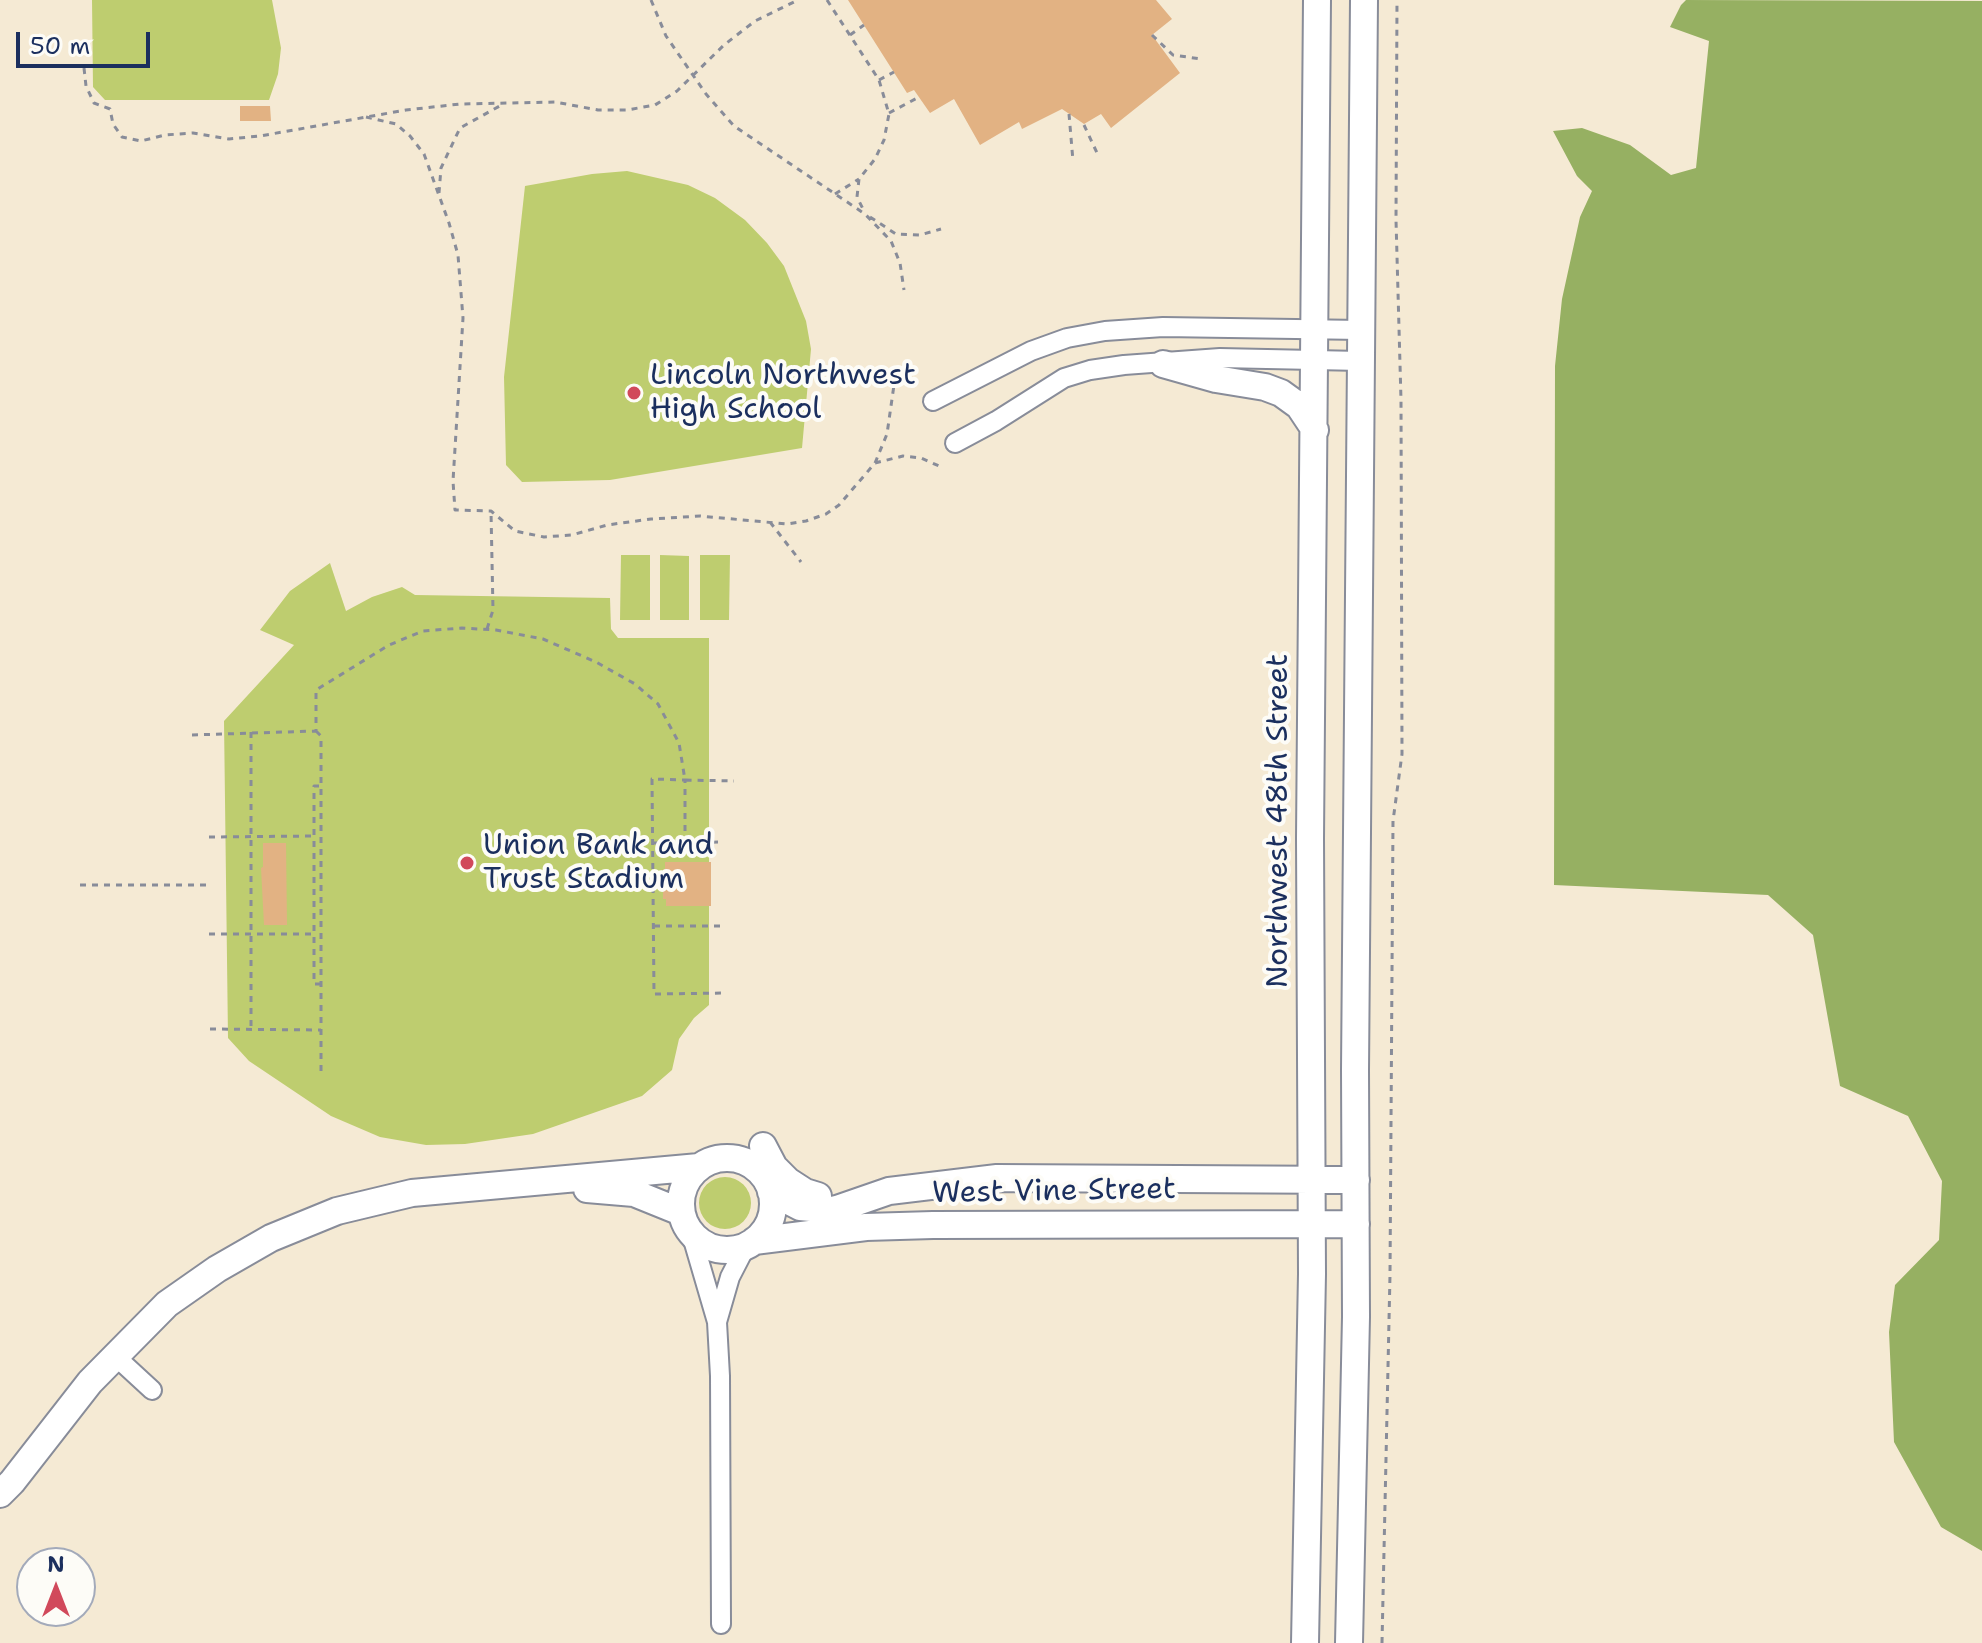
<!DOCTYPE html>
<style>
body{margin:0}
#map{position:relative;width:1982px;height:1643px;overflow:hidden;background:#f5ead4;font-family:"Shantell Sans",sans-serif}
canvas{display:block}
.north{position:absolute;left:16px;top:1547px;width:80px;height:80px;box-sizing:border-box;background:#fdfcf7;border:2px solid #a3aaba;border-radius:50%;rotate:0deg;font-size:22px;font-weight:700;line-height:32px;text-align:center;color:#1b2f5e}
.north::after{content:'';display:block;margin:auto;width:28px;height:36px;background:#d1495b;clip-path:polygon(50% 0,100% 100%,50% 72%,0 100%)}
.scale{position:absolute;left:16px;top:32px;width:134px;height:36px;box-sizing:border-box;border:4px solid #1b2f5e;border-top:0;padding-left:10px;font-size:24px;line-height:28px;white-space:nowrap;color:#1b2f5e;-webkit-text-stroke:6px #fdfcf7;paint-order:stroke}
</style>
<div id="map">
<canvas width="1982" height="1643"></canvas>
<div class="north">N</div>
<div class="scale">50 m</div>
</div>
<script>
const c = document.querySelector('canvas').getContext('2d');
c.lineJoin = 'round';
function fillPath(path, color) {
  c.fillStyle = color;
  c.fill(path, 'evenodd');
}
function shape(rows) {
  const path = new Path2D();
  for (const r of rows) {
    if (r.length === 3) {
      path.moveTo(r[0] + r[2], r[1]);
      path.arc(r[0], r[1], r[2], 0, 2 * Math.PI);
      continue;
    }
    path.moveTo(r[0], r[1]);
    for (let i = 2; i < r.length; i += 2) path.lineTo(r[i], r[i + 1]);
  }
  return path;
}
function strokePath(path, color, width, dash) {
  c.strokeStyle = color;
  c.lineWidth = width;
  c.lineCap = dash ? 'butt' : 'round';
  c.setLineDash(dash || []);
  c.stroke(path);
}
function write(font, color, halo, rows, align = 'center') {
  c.font = font + ' "Shantell Sans",sans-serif';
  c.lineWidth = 8;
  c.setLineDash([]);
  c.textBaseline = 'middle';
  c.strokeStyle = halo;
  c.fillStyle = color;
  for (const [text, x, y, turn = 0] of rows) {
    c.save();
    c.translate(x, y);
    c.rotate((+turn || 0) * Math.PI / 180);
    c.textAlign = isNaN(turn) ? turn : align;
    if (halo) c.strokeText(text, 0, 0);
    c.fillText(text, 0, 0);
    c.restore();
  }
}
fillPath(shape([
 [92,0,272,0,281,48,278,74,269,100,105,100,93,87],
 [627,171,688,185,715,198,745,220,767,243,784,266,806,321,811,349,802,448,610,480,522,482,506,465,504,377,525,186,592,174],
 [621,555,650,555,650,620,620,620],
 [660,555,689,556,689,620,660,620],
 [700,555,730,555,729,620,700,620],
 [330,563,346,611,372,597,402,587,415,595,610,598,611,629,618,638,709,638,709,1005,694,1018,679,1039,672,1070,642,1096,533,1134,465,1144,426,1145,380,1137,331,1116,249,1061,228,1038,224,721,294,645,260,630,290,591],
 [725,1203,26]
]), '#becd6f');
fillPath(shape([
 [1686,0,1982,1,1982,1551,1941,1527,1894,1442,1889,1332,1895,1285,1939,1240,1942,1181,1908,1116,1840,1086,1813,935,1768,895,1554,885,1555,366,1562,299,1580,217,1592,191,1577,176,1553,131,1582,128,1630,145,1671,175,1696,168,1709,41,1670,27,1681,5]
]), '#96b062');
fillPath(shape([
 [848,0,1156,0,1172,19,1152,35,1180,73,1111,128,1101,114,1084,124,1062,109,1022,129,1019,122,980,145,954,99,930,113,914,90,907,93],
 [240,106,270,106,271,121,240,121],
 [263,843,286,843,287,925,264,925,261,868,263,867],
 [665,862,711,862,711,906,666,906,666,899,663,899,663,869,665,869]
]), '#e2b283');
const street = shape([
 [933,401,1031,351,1067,338,1105,331,1163,327,1362,330],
 [955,443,996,421,1064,378,1090,370,1124,365,1220,358,1361,361],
 [691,1233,717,1322,720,1376,721,1624],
 [717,1322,730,1277,746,1246],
 [114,1355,152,1390]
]);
const secondary = shape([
 [1163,364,1216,379,1265,387,1281,393,1299,406,1315,430],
 [763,1146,774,1167,788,1181,805,1192,818,1196],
 [727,1204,46],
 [587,1189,634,1193,681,1212],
 [771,1192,800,1207,834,1210,889,1191,997,1178,1356,1180],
 [754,1241,866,1227,933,1225,1356,1224],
 [0,1494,12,1482,90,1382,167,1304,217,1269,271,1238,337,1211,412,1193,699,1167],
 [1305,1643,1312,1274,1310,838,1317,0],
 [1349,1643,1356,1317,1355,1069,1364,0]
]);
strokePath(street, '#888c99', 22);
strokePath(secondary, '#888c99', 30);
strokePath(shape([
 [651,0,666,36,706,94,734,126,865,214,891,241,900,263,904,290],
 [827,0,879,80,889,114,884,140,875,159,859,179,857,197,865,213],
 [850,35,864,25],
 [1152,35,1173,55,1201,59],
 [84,68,86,86,94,103,110,109,113,124,122,137,141,141,165,135,193,133,229,139,260,136,406,110,460,104,555,102,598,110,627,110,655,105,677,91,724,45,755,21,798,0],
 [879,80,894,72],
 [889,113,919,97],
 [1069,114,1073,161],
 [366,117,396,124,410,136,424,154,449,223,458,255,463,318,453,481,455,510,491,511,515,531,544,537,572,535,607,525,651,519,700,516,787,524,806,521,826,514,839,505,875,463,887,434,895,378],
 [1084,125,1098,155],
 [439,193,441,168,460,128,505,103],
 [835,194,859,179],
 [870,217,896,234,920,235,941,229],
 [875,463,903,456,921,458,939,466],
 [770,522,801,562],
 [487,629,493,610,491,511],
 [316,731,321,736,321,1073],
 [251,732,251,1029],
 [192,735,316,731,316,690,389,645,423,631,462,628,496,630,543,639,596,662,635,684,658,704,679,743,685,780,734,781],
 [209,837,313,836],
 [652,843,724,842],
 [685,843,685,780,652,779,654,994,725,993],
 [80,885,209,885],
 [654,926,722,926],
 [209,934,314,934],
 [321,984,314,984,314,786,321,786],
 [210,1029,321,1030],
 [1382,1643,1390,1275,1393,821,1402,754,1401,400,1396,220,1397,0]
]), '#888c99', 3, [6, 6]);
strokePath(street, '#fff', 18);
strokePath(secondary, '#fff', 26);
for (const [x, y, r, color] of [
 [634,393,8,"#d1495b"],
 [467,863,8,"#d1495b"]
]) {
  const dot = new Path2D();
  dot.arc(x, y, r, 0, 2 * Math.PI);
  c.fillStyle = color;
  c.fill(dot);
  strokePath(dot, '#fdfcf7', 3);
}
write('30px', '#1b2f5e', '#fdfcf7', [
 ["Lincoln Northwest",650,376],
 ["High School",650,410],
 ["Union Bank and",483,846],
 ["Trust Stadium",483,880]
], 'left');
write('30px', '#1b2f5e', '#fdfcf7', [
 ["Northwest 48th Street",1279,821,-90],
 ["West Vine Street",1054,1192,-1]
]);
</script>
